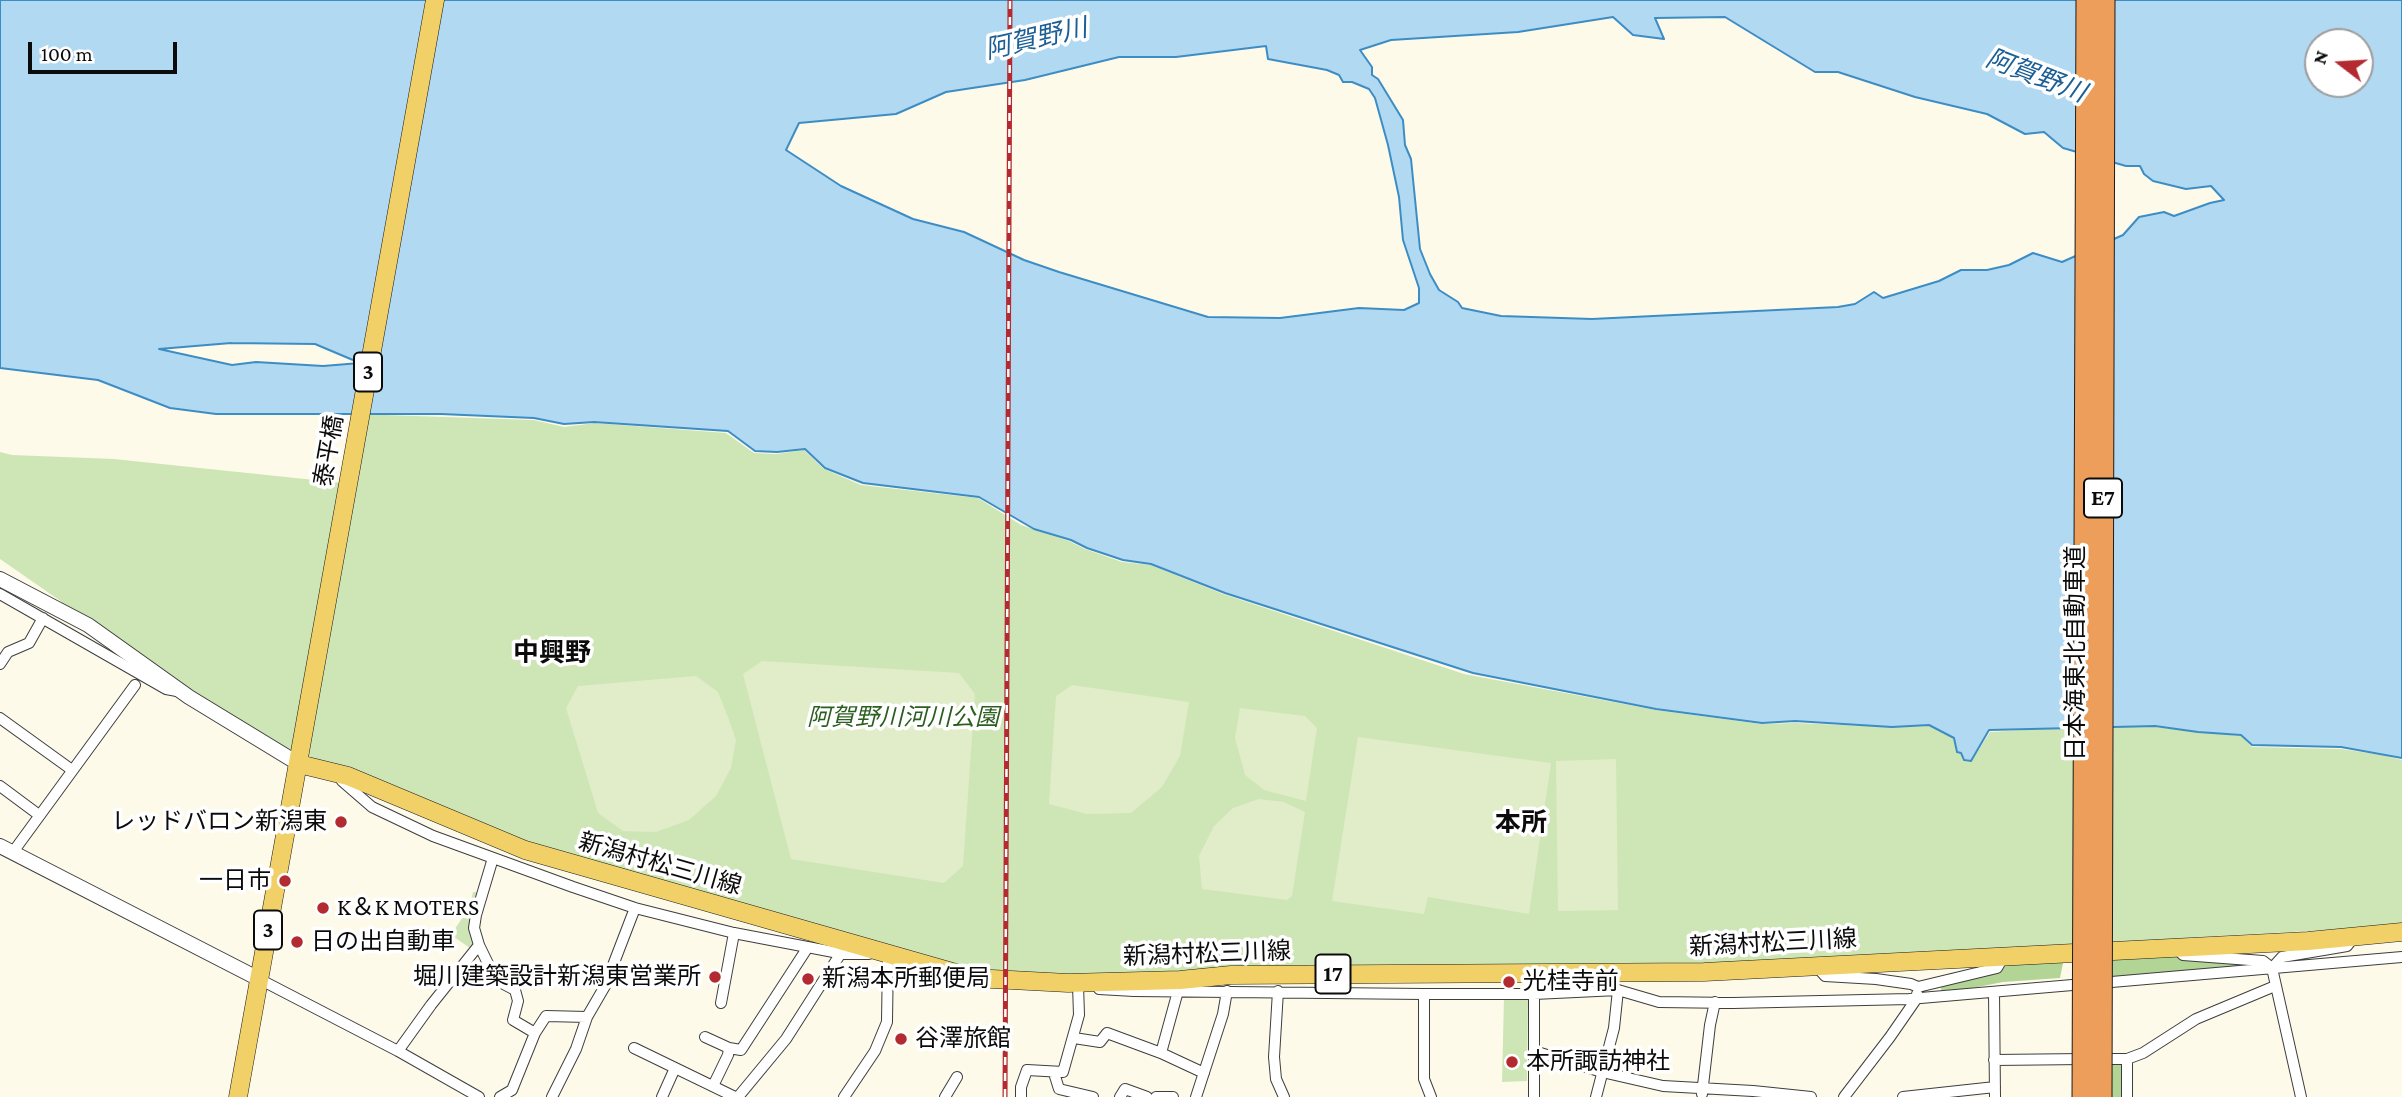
<!DOCTYPE html>
<meta charset="utf-8">
<style>
body{margin:0}
#map{position:relative;width:2402px;height:1097px;overflow:hidden;background:#fefaea;font-family:"Crimson Pro",serif}
canvas{display:block}
.north{position:absolute;left:2304px;top:28px;width:70px;height:70px;box-sizing:border-box;background:#fff;border:2px solid #9d9d9d;border-radius:50%;rotate:287deg;font-size:19px;font-weight:700;line-height:28px;text-align:center;color:#0b0b0b}
.north::after{content:'';display:block;margin:auto;width:24px;height:32px;background:#b32b30;clip-path:polygon(50% 0,100% 100%,50% 72%,0 100%)}
.scale{position:absolute;left:28px;top:42px;width:149px;height:32px;box-sizing:border-box;border:4px solid #0b0b0b;border-top:0;padding-left:9px;font-size:21px;line-height:24px;white-space:nowrap;color:#0b0b0b;-webkit-text-stroke:5px #fff;paint-order:stroke}
</style>
<div id="map">
<canvas width="2402" height="1097"></canvas>
<div class="north">N</div>
<div class="scale">100 m</div>
</div>
<script>
const c = document.querySelector('canvas').getContext('2d');
c.lineJoin = 'round';
function fillPath(path, color) {
  c.fillStyle = color;
  c.fill(path, 'evenodd');
}
function shape(rows) {
  const path = new Path2D();
  for (const r of rows) {
    path.moveTo(r[0], r[1]);
    for (let i = 2; i < r.length; i += 2) path.lineTo(r[i], r[i + 1]);
  }
  return path;
}
function strokePath(path, color, width, dash) {
  c.strokeStyle = color;
  c.lineWidth = width;
  c.lineCap = dash ? 'butt' : 'round';
  c.setLineDash(dash || []);
  c.stroke(path);
}
function write(font, color, halo, rows, align = 'center') {
  c.font = font + ' "Crimson Pro","Noto Sans JP",serif';
  c.lineWidth = 7;
  c.setLineDash([]);
  c.textBaseline = 'middle';
  c.strokeStyle = halo;
  c.fillStyle = color;
  for (const [text, x, y, turn = 0] of rows) {
    c.save();
    c.translate(x, y);
    c.rotate((+turn || 0) * Math.PI / 180);
    c.textAlign = isNaN(turn) ? turn : align;
    if (halo) c.strokeText(text, 0, 0);
    c.fillText(text, 0, 0);
    c.restore();
  }
}
fillPath(shape([
 [356,414,534,420,564,427,595,423,726,433,754,453,776,454,804,450,824,469,861,485,978,498,1021,525,1069,541,1085,549,1122,562,1151,565,1223,594,1464,674,1656,710,1761,724,1795,723,1891,727,1929,725,1954,738,1956,752,1960,753,1963,761,1971,762,1990,732,2076,727,2155,727,2241,736,2252,747,2341,749,2382,755,2402,760,2402,926,2198,937,2066,949,1669,968,1085,980,975,974,523,844,318,761,294,748,289,749,187,690,62,605,62,602,0,559,0,452,12,455,114,459,343,483],
 [473,892,478,892,473,943,470,948,451,935,470,906],
 [1504,996,1528,996,1527,1081,1502,1082]
]), '#cee6b6');
fillPath(shape([
 [2161,950,2263,965,2109,978,2109,955],
 [2064,958,2060,978,2003,982,1942,994,1940,982,1999,971,2011,962],
 [2120,1060,2123,1065,2123,1097,2108,1097,2109,1061]
]), '#b2d596');
fillPath(shape([
 [762,661,959,673,975,694,963,866,944,883,791,859,743,674],
 [696,676,718,692,728,717,736,740,731,768,716,796,689,820,656,832,623,831,598,813,566,708,578,686],
 [1072,685,1189,702,1180,756,1162,787,1131,813,1087,814,1049,804,1056,696],
 [1240,708,1305,716,1317,728,1306,801,1264,790,1245,775,1235,738],
 [1358,737,1551,763,1529,914,1428,897,1424,914,1332,901],
 [1616,759,1618,910,1558,911,1556,761],
 [1259,799,1284,802,1305,812,1292,896,1287,900,1202,889,1199,856,1214,826,1233,808]
]), '#e0edc8');
const water = shape([
 [0,0,2402,0,2402,758,2341,747,2252,745,2241,735,2198,732,2155,726,1989,730,1971,761,1964,760,1961,753,1957,752,1954,738,1929,725,1892,727,1795,721,1762,723,1656,709,1473,673,1225,593,1151,564,1123,560,1087,548,1071,540,1034,529,979,497,863,483,825,468,805,449,777,452,755,451,728,431,594,422,564,424,534,418,441,414,216,414,170,408,98,380,0,368,0,0],
 [1613,17,1633,35,1664,39,1655,18,1725,17,1815,72,1838,72,1915,97,1987,114,2025,134,2044,132,2063,148,2126,166,2140,166,2144,174,2153,181,2186,189,2211,186,2224,200,2210,203,2174,216,2164,212,2139,217,2123,235,2062,262,2033,253,2009,265,1987,270,1961,270,1939,281,1883,298,1874,292,1855,304,1838,307,1592,319,1501,316,1462,308,1458,302,1439,290,1430,274,1420,249,1411,159,1405,145,1403,120,1378,79,1372,75,1372,67,1360,50,1391,40,1518,32,1613,17],
 [2318,42,2360,42,2360,84,2318,84,2318,42],
 [1266,46,1268,59,1327,70,1339,75,1343,82,1352,82,1369,89,1375,98,1388,145,1399,197,1403,240,1419,288,1419,303,1404,310,1359,308,1280,318,1208,317,1059,272,1024,260,964,232,913,219,841,186,786,150,799,123,896,114,946,92,1025,80,1119,57,1176,57,1266,46],
 [231,343,315,344,360,363,323,366,256,362,232,365,159,349,231,343]
]);
fillPath(water, '#b2d9f2');
strokePath(water, '#3d8dc5', 2);
const minor = shape([
 [0,594,166,689,177,691],
 [0,664,8,652,29,643,43,618],
 [0,718,72,770],
 [338,774,342,781,372,807,433,836,573,887,635,908,734,933,844,954,869,954],
 [0,786,39,815],
 [13,852,135,685],
 [479,945,496,980,515,990,518,1001,513,1020,535,1033],
 [2180,952,2183,955,2263,961,2272,968,2301,1097],
 [1816,966,1825,976,1876,979,1911,984,1918,987,1997,968,2004,956],
 [2272,968,2282,957,2347,946,2354,937],
 [259,979,398,1051,479,1097],
 [2100,983,2402,957],
 [1099,989,1134,991,1424,994,1534,994,1618,990,1659,1002,1733,1003,1909,999,2084,984],
 [1278,991,1274,1057,1276,1079,1284,1097],
 [1994,992,1995,1097],
 [1424,994,1424,1079,1431,1097],
 [1534,994,1534,1097],
 [721,1003,734,933],
 [705,1037,729,1048,728,1055,713,1086],
 [1074,1038,1100,1042,1107,1033,1161,1053,1204,1073],
 [634,1048,735,1097],
 [729,1048,741,1050,808,947],
 [398,1051,431,1005,479,945,474,928,476,915,493,858],
 [1534,1051,1602,1072,1663,1086,1753,1091,1811,1097],
 [1161,1053,1178,991],
 [2100,1059,2127,1059,2143,1053,2196,1019,2275,986],
 [2127,1059,2127,1097],
 [1994,1060,2084,1059],
 [1054,1073,1059,1089,1093,1097],
 [1702,1094,1710,1025,1715,1002],
 [500,1097,512,1090,535,1033,546,1016,587,1017],
 [552,1097,576,1049,587,1017,605,986,635,908],
 [662,1097,675,1068],
 [738,1097,786,1039,841,953],
 [844,1097,875,1051,887,1022,888,954,885,954],
 [945,1097,957,1077],
 [1021,1097,1021,1087,1027,1070,1063,1072,1079,1015,1078,985],
 [1120,1097,1125,1089,1147,1097],
 [1156,1097,1173,1097],
 [1196,1097,1223,1014,1227,991],
 [1596,1097,1614,1028,1618,990],
 [1844,1097,1890,1037,1917,998,1917,994],
 [1903,1097,1995,1087]
]);
const tertiary = shape([
 [0,579,88,625,189,697,299,764],
 [0,846,259,979]
]);
const primary = shape([
 [299,764,348,776,525,850,973,978,1068,983,1180,980,1231,975,1704,972,2308,941,2402,932],
 [238,1097,435,0]
]);
strokePath(minor, '#3e3e3e', 12);
strokePath(tertiary, '#3e3e3e', 16);
strokePath(primary, '#1c1c1c', 19);
strokePath(minor, '#fff', 10);
strokePath(tertiary, '#fff', 14);
strokePath(primary, '#f1d167', 18);
const rail = shape([
 [1005,1097,1010,0]
]);
strokePath(rail, '#b32b30', 5);
strokePath(rail, '#fff', 2.5, [8]);
const motorwayBridge = shape([
 [2083,1097,2087,0],
 [2101,1097,2104,0]
]);
strokePath(motorwayBridge, '#1c1c1c', 23, []);
strokePath(motorwayBridge, '#ec9e5a', 21);
for (const [x, y, r, color] of [
 [341,822,7,"#b32b30"],
 [285,881,7,"#b32b30"],
 [323,908,7,"#b32b30"],
 [297,942,7,"#b32b30"],
 [715,977,7,"#b32b30"],
 [808,979,7,"#b32b30"],
 [1509,982,7,"#b32b30"],
 [901,1039,7,"#b32b30"],
 [1512,1062,7,"#b32b30"]
]) {
  const dot = new Path2D();
  dot.arc(x, y, r, 0, 2 * Math.PI);
  c.fillStyle = color;
  c.fill(dot);
  strokePath(dot, '#fff', 2.5);
}
for (const [x, y, w] of [
 [368,372,28],
 [2103,498,38],
 [268,930,28],
 [1333,974,35]
]) {
  const box = new Path2D();
  box.roundRect(x - w / 2, y - 19.5, w, 39, 5);
  c.fillStyle = '#fff';
  c.fill(box);
  strokePath(box, '#0b0b0b', 2);
}
write('bold 23px', '#0b0b0b', null, [
 ["3",368,372],
 ["E7",2103,498],
 ["3",268,930],
 ["17",1333,974]
]);
write('24px', '#0b0b0b', '#fff', [
 ["泰平橋",329,451,-80],
 ["日本海東北自動車道",2076,653,-90],
 ["新潟村松三川線",660,864,16],
 ["新潟村松三川線",1773,943,-3],
 ["新潟村松三川線",1207,954,-2]
]);
write('italic 24px', '#2c5e20', '#fff', [
 ["阿賀野川河川公園",903,718]
]);
write('24px', '#0b0b0b', '#fff', [
 ["レッドバロン新潟東",327,822,"right"],
 ["一日市",271,881,"right"],
 ["K＆K MOTERS",337,908],
 ["日の出自動車",311,942],
 ["堀川建築設計新潟東営業所",701,977,"right"],
 ["新潟本所郵便局",822,979],
 ["光桂寺前",1523,982],
 ["谷澤旅館",915,1039],
 ["本所諏訪神社",1526,1062]
], 'left');
write('italic 26px', '#1c5f95', '#fff', [
 ["阿賀野川",1036,39,-13],
 ["阿賀野川",2036,76,21]
]);
write('bold 26px', '#0b0b0b', '#fff', [
 ["中興野",552,653],
 ["本所",1521,823]
]);
</script>
